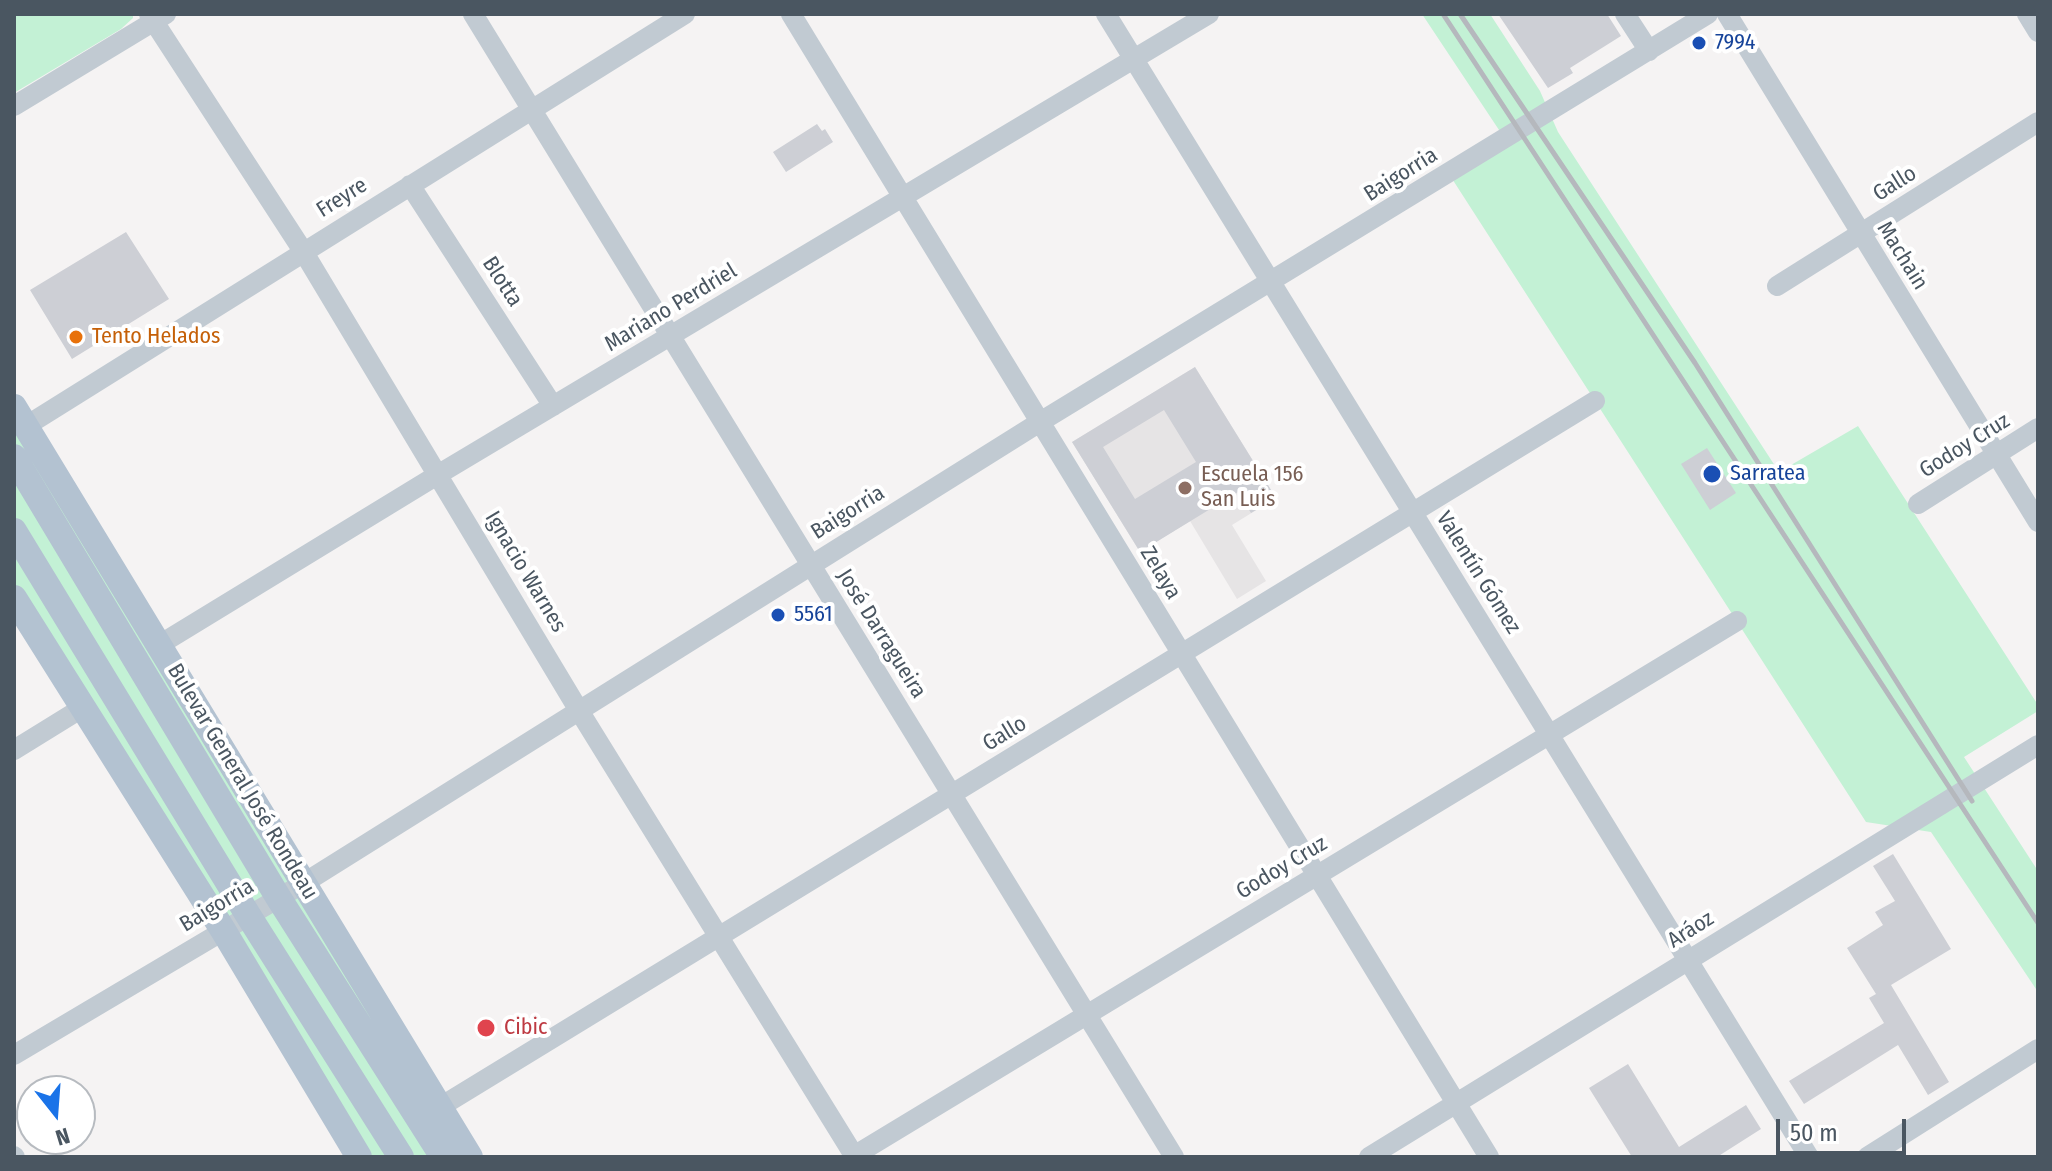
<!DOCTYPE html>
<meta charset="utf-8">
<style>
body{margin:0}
#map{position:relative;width:2052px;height:1171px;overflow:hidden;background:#f5f3f3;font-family:"Fira Sans Condensed",sans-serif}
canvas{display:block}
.frame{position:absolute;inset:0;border:16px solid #4a5661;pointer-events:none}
.north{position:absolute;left:16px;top:1075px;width:80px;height:80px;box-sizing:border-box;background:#fff;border:2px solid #b7bbc0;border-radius:50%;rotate:163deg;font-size:22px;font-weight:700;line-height:32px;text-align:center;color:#4a5661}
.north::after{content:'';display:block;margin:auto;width:28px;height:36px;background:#1a73e8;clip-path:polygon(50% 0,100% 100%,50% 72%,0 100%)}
.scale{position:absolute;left:1776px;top:1119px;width:130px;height:36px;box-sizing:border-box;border:4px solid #4a5661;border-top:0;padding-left:10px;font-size:24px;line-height:28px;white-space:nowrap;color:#4a5661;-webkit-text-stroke:6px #fff;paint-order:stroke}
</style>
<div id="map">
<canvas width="2052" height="1171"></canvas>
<div class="frame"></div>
<div class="north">N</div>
<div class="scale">50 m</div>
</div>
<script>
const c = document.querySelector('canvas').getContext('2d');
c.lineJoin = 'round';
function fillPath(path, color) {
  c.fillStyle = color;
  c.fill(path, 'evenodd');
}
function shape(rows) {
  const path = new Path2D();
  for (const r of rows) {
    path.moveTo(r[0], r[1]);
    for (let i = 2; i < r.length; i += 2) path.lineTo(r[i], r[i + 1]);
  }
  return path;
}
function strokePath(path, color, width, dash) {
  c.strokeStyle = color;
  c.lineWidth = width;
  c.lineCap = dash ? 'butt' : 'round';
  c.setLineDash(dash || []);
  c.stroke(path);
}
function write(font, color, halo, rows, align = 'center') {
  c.font = font + ' "Fira Sans Condensed",sans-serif';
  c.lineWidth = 8;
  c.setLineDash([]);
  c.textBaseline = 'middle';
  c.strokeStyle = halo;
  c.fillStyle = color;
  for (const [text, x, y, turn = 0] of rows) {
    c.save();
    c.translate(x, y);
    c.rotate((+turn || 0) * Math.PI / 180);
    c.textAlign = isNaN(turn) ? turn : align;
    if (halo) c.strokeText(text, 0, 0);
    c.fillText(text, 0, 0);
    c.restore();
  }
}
fillPath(shape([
 [1195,367,1276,498,1232,525,1266,581,1237,599,1190,521,1140,552,1072,442]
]), '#e6e4e5');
fillPath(shape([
 [14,14,133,14,133,18,121,29,14,93],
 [1422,14,1490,14,1540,91,1558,132,1779,472,1858,426,2038,705,2038,711,1964,757,2038,871,2038,992,1931,832,1866,822,1449,174,1505,139],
 [14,407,470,1157,359,1157,14,598]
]), '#c3f1d5');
fillPath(shape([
 [1498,14,1607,14,1621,36,1570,68,1573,73,1548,88],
 [817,124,822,131,825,129,833,142,786,172,773,152],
 [126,232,169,299,72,359,30,290],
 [1195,367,1276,498,1251,513,1238,492,1140,552,1072,442],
 [1164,410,1196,462,1135,499,1103,447],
 [1707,448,1736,493,1710,510,1681,464],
 [1893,854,1951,949,1891,985,1949,1082,1928,1095,1898,1045,1804,1104,1789,1081,1884,1023,1869,998,1876,994,1847,948,1883,925,1875,912,1895,901,1873,866],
 [1628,1064,1679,1147,1746,1105,1761,1129,1717,1157,1632,1157,1589,1088]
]), '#cdcfd5');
strokePath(shape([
 [149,14,303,251,578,709,855,1157],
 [473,14,1174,1157],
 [791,14,1489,1157],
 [1106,14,1809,1157],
 [1625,14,1649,51],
 [1727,14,2038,522],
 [2027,14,2038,32],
 [14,106,166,14],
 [410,185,553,406],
 [1777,286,2038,122],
 [26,426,685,14],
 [1918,504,2038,428],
 [159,645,439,474,1209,14],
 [14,750,82,708],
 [14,1055,304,883,1040,422,1708,14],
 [440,1107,1595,401],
 [14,1156,15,1157],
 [852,1157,1737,621],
 [1369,1157,2038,745],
 [1867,1157,2038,1049]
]), '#c1cad2', 20);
strokePath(shape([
 [14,407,470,1157],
 [14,457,278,897,443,1157],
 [14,531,248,915,401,1157],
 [14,598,223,930,359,1157]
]), '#b3c2d1', 26);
strokePath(shape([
 [1443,14,2038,923],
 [1460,14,1695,363,1972,801]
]), '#b5b8bd', 5);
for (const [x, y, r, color] of [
 [1699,43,8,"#1a4fb4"],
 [76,337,8,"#e8710a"],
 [1712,474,10,"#1a4fb4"],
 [1185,488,8,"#8d6e63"],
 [778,615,8,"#1a4fb4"],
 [486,1028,10,"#e0444e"]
]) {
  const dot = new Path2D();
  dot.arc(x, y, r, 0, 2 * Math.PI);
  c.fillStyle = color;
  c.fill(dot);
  strokePath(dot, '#fff', 3);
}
write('22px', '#164399', '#fff', [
 ["7994",1715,43],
 ["Sarratea",1730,474],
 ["5561",794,615]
], 'left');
write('22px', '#4a5661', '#fff', [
 ["Baigorria",1401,175,-32],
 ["Gallo",1895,184,-32],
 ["Freyre",342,198,-32],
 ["Machain",1902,256,58],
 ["Blotta",502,282,57],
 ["Mariano Perdriel",671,308,-31],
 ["Godoy Cruz",1965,446,-32],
 ["Baigorria",848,513,-32],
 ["Ignacio Warnes",525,572,59],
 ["Zelaya",1160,573,59],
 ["Valentín Gómez",1478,573,58],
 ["José Darragueira",881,634,58],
 ["Gallo",1005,734,-31],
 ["Bulevar General José Rondeau",242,782,59],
 ["Godoy Cruz",1282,868,-31],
 ["Baigorria",217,906,-31],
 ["Aráoz",1691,930,-32]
]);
write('22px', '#c56008', '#fff', [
 ["Tento Helados",92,337]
], 'left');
write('22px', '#785e54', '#fff', [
 ["Escuela 156",1201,475],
 ["San Luis",1201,500]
], 'left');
write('22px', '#be3a42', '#fff', [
 ["Cibic",504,1028]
], 'left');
</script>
